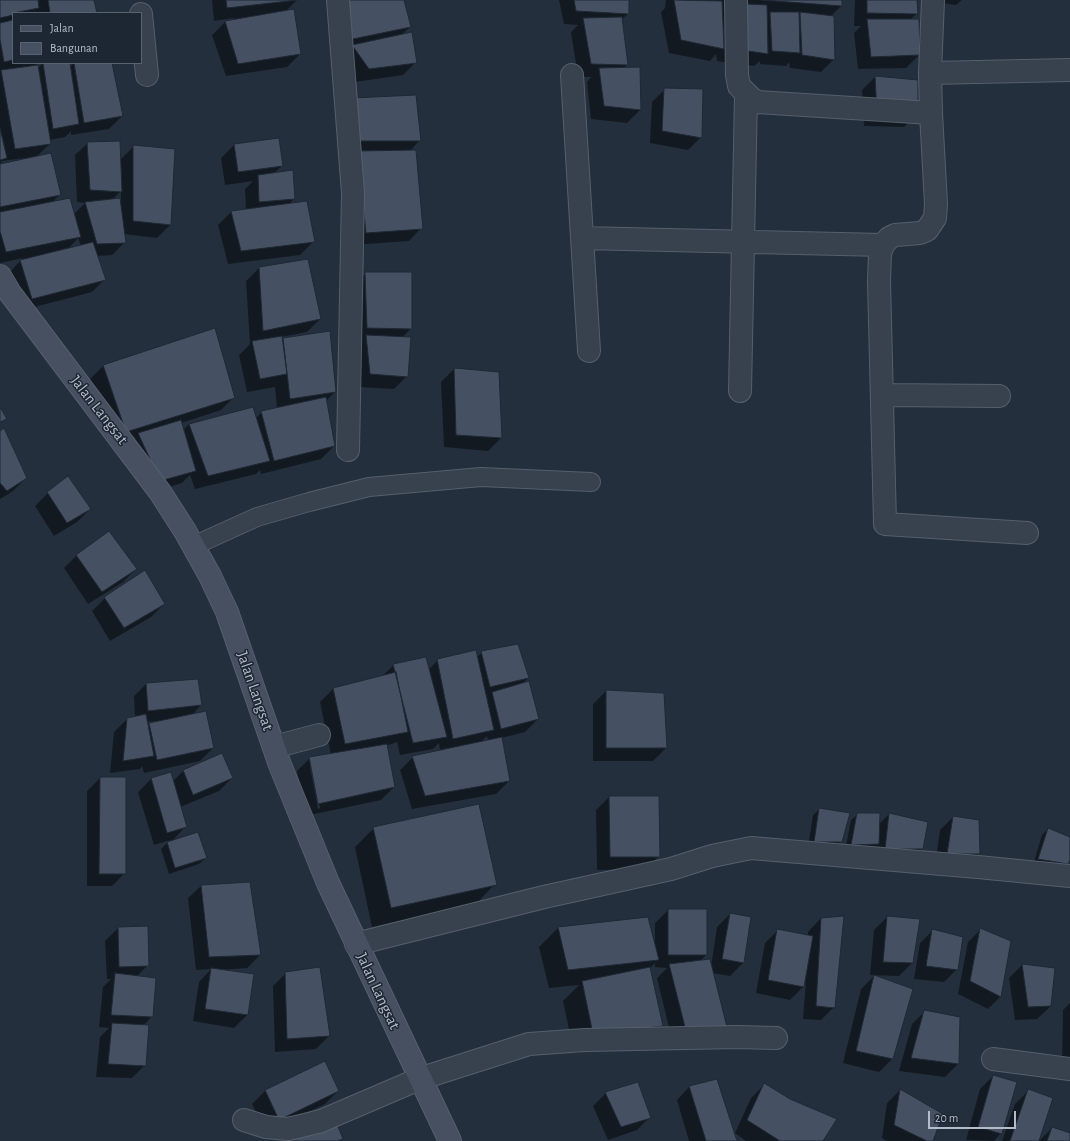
<!DOCTYPE html>
<style>
body{margin:0}
#map{position:relative;width:1070px;height:1141px;overflow:hidden;background:#242f3e;font-family:"Alegreya Sans",sans-serif}
canvas{display:block}
.legend{position:absolute;left:12px;top:12px;width:130px;height:52px;box-sizing:border-box;background:#1d2633;border:1px solid #59626f;margin:0;padding:5px 7px;list-style:none;font-size:12px;color:#b4bcc9}
.legend li{display:flex;align-items:center;gap:8px;height:20px}
.legend b{width:20px;border:1px solid #59626f}
.scale{position:absolute;left:928px;top:1111px;width:88px;height:18px;box-sizing:border-box;border:2px solid #b4bcc9;border-top:0;padding-left:5px;font-size:12px;line-height:14px;white-space:nowrap;color:#b4bcc9;-webkit-text-stroke:3px #1d2633;paint-order:stroke}
</style>
<div id="map">
<canvas width="1070" height="1141"></canvas>
<ul class="legend">
<li><b style="height:5px;background:#465061"></b>Jalan</li>
<li><b style="height:11px;background:#455162"></b>Bangunan</li>
</ul>
<div class="scale">20 m</div>
</div>
<script>
const c = document.querySelector('canvas').getContext('2d');
c.lineJoin = 'round';
function fillPath(path, color) {
  c.fillStyle = color;
  c.fill(path, 'evenodd');
}
function shape(rows) {
  const path = new Path2D();
  for (const r of rows) {
    path.moveTo(r[0], r[1]);
    for (let i = 2; i < r.length; i += 2) path.lineTo(r[i], r[i + 1]);
  }
  return path;
}
function strokePath(path, color, width, dash) {
  c.strokeStyle = color;
  c.lineWidth = width;
  c.lineCap = dash ? 'butt' : 'round';
  c.setLineDash(dash || []);
  c.stroke(path);
}
function write(font, color, halo, rows, align = 'center') {
  c.font = font + ' "Alegreya Sans",sans-serif';
  c.lineWidth = 3;
  c.setLineDash([]);
  c.textBaseline = 'middle';
  c.strokeStyle = halo;
  c.fillStyle = color;
  for (const [text, x, y, turn = 0] of rows) {
    c.save();
    c.translate(x, y);
    c.rotate((+turn || 0) * Math.PI / 180);
    c.textAlign = isNaN(turn) ? turn : align;
    if (halo) c.strokeText(text, 0, 0);
    c.fillText(text, 0, 0);
    c.restore();
  }
}
fillPath(shape([
 [0,0,93,0,96,13,36,13,35,11,33,13,13,13,13,63,38,63,35,66,38,68,43,63,69,63,70,67,74,63,111,63,122,116,109,129,71,135,71,131,65,137,49,140,50,144,36,157,60,194,52,203,74,214,85,203,77,202,75,155,88,143,120,160,134,146,170,225,157,238,124,234,125,242,112,255,97,256,105,279,92,292,19,311,8,274,23,258,0,263,0,165,25,160,25,158,2,161,0,164],
 [121,191,121,204,120,204,113,199],
 [78,238,81,246,68,249],
 [212,0,297,0,285,12,300,54,287,67,226,76,212,35,225,22,235,20,234,18,214,21],
 [403,0,410,27,401,35,416,62,403,75,355,82,339,59,328,5],
 [559,0,628,0,628,14,621,20,627,65,624,68,639,68,640,110,627,123,591,119,587,82,591,77,578,77,571,32,578,25,564,24],
 [666,0,841,0,841,6,831,16,834,59,821,72,790,68,789,62,786,66,760,64,760,61,754,66,717,61,716,54,710,61,669,53,661,12,665,8],
 [855,0,916,0,917,13,910,20,919,55,906,68,858,69,854,33,861,26,854,26],
 [922,0,962,0,956,5],
 [875,77,917,114,904,127,864,126,862,90],
 [665,89,701,137,688,150,650,143,652,102],
 [340,112,420,140,410,151,421,228,409,241,353,245],
 [278,139,282,166,274,173,294,199,288,205,313,242,300,255,228,264,218,225,231,212,246,210,245,189,253,181,225,185,221,158,234,145],
 [307,260,320,319,307,332,281,337,282,340,284,338,335,392,326,401,334,446,321,459,261,474,260,470,256,474,195,489,190,475,182,483,147,494,126,447,136,437,113,444,90,379,103,366,215,329,234,397,221,410,181,423,183,430,189,424,252,408,256,418,262,412,277,409,275,387,247,392,239,355,250,344,246,281,259,268],
 [366,273,411,328,402,338,407,376,394,389,357,387,353,349,362,341,354,341,353,286],
 [454,369,501,438,488,451,444,447,441,382],
 [0,432,26,478,13,491,0,499],
 [48,493,90,509,77,522,54,536,35,506],
 [77,555,136,569,123,582,88,604,64,568],
 [105,598,164,604,151,617,110,641,92,611],
 [482,652,528,678,521,685,538,719,525,732,501,738,509,781,496,794,412,809,400,770,413,757,440,751,439,743,433,749,400,755,397,742,386,746,394,787,381,800,305,816,297,771,310,758,331,755,320,702,333,689,381,677,394,665,428,670,438,660,477,657],
 [487,736,488,741,481,742],
 [310,767,312,767,320,808,318,809],
 [147,683,201,705,191,716,213,748,200,761,144,773,142,766,140,769,110,773,114,732,127,719,135,717,134,696],
 [156,721,156,723,147,726,146,722],
 [606,691,666,748,653,761,593,761,593,704],
 [222,754,232,778,219,791,180,807,186,826,171,842,206,858,199,864,169,874,161,849,170,840,154,845,138,792,151,779,173,781,183,771],
 [100,778,125,873,112,886,87,886,87,791],
 [609,797,659,856,646,869,597,870,596,810],
 [820,809,841,841,835,847,808,848,813,815],
 [858,814,879,824,889,814,922,849,909,862,845,851,851,820],
 [953,817,979,854,966,867,935,866,940,830],
 [374,828,495,884,476,904,372,927,355,847],
 [1048,829,1070,838,1070,857,1061,870,1033,865,1042,835],
 [250,883,260,955,247,968,220,970,247,1015,234,1028,193,1021,199,982,211,969,196,970,188,898,201,886],
 [668,910,706,955,700,961,711,967,717,927,730,914,743,963,730,976,712,973,726,1026,673,1044,657,978,667,968,655,967,655,963,650,968,662,1026,643,1045,574,1053,563,1001,579,985,549,988,539,947,558,928,655,947,655,923],
 [887,917,912,963,899,976,870,975,874,930],
 [821,918,834,1007,821,1020,803,1019,806,981,803,987,790,1000,756,993,765,943,778,930,808,936,808,932],
 [118,928,148,965,137,976,152,1016,143,1026,145,1065,132,1078,96,1077,100,1037,109,1028,99,1027,103,987,111,979,107,979,105,941],
 [981,929,1001,996,988,1009,958,994,968,942],
 [933,930,957,969,944,982,914,979,920,943],
 [1022,965,1051,1006,1037,1019,1015,1020,1009,978],
 [286,973,329,1036,316,1049,275,1052,273,986],
 [874,976,892,1059,879,1072,843,1063,861,989],
 [1070,1003,1070,1067,1062,1065,1063,1010],
 [925,1011,958,1064,945,1077,899,1071,912,1024],
 [325,1063,338,1091,325,1104,266,1132,252,1104,265,1091],
 [993,1076,1001,1133,994,1141,966,1140,980,1089],
 [764,1085,822,1141,746,1141,735,1133,751,1098],
 [689,1087,735,1141,689,1141,677,1100],
 [900,1090,931,1141,887,1141,882,1138,887,1103],
 [1028,1091,1038,1141,1002,1141,1015,1104],
 [606,1093,650,1117,637,1130,608,1140,593,1106],
 [1052,1128,1070,1134,1070,1141,1039,1141]
]), '#0007');
const building = shape([
 [0,0,38,0,39,8,13,13,13,15,0,18,0,0],
 [48,0,94,0,97,13,50,13,48,0],
 [226,0,298,0,227,8,226,0],
 [343,0,404,0,411,27,353,39,343,0],
 [574,0,629,0,629,14,576,11,574,0],
 [674,0,722,1,724,49,681,40,674,0],
 [762,0,842,0,842,6,762,0],
 [867,0,917,0,918,14,867,13,867,0],
 [726,3,767,5,768,54,729,48,726,3],
 [294,9,301,54,238,64,225,21,294,9],
 [770,12,799,12,800,53,772,51,770,12],
 [800,12,834,16,835,60,802,55,800,12],
 [622,17,628,65,591,64,583,18,622,17],
 [867,19,919,19,920,55,871,57,867,19],
 [13,20,13,60,4,62,0,39,0,23,13,20],
 [412,32,417,63,369,69,352,45,412,32],
 [43,63,70,63,79,124,53,129,43,63],
 [74,63,112,63,123,116,84,123,74,63],
 [38,65,51,144,15,149,1,70,38,65],
 [640,67,641,110,604,106,599,68,640,67],
 [875,76,918,80,918,114,877,114,875,76],
 [664,88,703,89,702,138,662,131,664,88],
 [416,95,421,141,359,141,352,98,416,95],
 [0,128,7,158,0,160,0,128],
 [279,138,283,166,238,172,234,144,279,138],
 [120,141,122,192,90,190,87,142,120,141],
 [133,145,175,149,171,225,133,221,133,145],
 [416,150,423,229,366,233,358,151,416,150],
 [51,153,61,195,0,207,0,164,51,153],
 [293,170,295,199,259,202,258,175,293,170],
 [70,198,81,237,6,252,0,231,0,212,70,198],
 [120,198,126,243,97,244,85,202,120,198],
 [307,201,315,242,241,251,231,211,307,201],
 [93,242,106,280,32,299,20,260,93,242],
 [308,259,321,319,263,331,259,267,308,259],
 [365,272,412,272,412,329,367,328,365,272],
 [215,328,235,398,126,432,103,365,215,328],
 [330,331,336,392,290,399,283,338,330,331],
 [366,335,411,337,408,377,370,374,366,335],
 [282,336,287,374,260,379,252,341,282,336],
 [454,368,499,372,502,438,456,435,454,368],
 [326,397,335,446,274,461,261,411,326,397],
 [0,407,7,419,0,422,0,407],
 [253,407,270,461,208,476,189,424,253,407],
 [181,420,196,471,160,481,138,433,181,420],
 [4,428,27,478,7,491,0,483,0,431,4,428],
 [68,476,91,509,67,523,47,492,68,476],
 [109,531,137,569,102,592,76,555,109,531],
 [145,570,165,604,124,628,104,597,145,570],
 [518,644,529,678,490,687,481,651,518,644],
 [476,650,494,730,453,739,437,659,476,650],
 [426,657,447,737,413,743,393,664,426,657],
 [396,672,408,732,345,744,333,688,396,672],
 [198,679,202,705,148,711,146,683,198,679],
 [529,681,539,719,501,729,492,692,529,681],
 [606,690,664,693,667,748,606,748,606,690],
 [206,711,214,748,157,760,149,723,206,711],
 [146,714,154,756,123,761,127,718,146,714],
 [502,737,510,781,425,796,412,756,502,737],
 [387,744,395,787,318,804,309,757,387,744],
 [222,753,233,778,193,795,183,770,222,753],
 [171,772,187,827,167,833,151,778,171,772],
 [100,777,126,777,126,874,99,874,100,777],
 [609,796,659,796,660,857,610,857,609,796],
 [479,804,497,885,391,908,373,827,479,804],
 [819,808,850,813,842,842,814,842,819,808],
 [857,813,880,813,879,844,851,845,857,813],
 [889,813,928,822,923,849,885,849,889,813],
 [953,816,979,820,980,854,947,854,953,816],
 [1048,828,1070,837,1070,860,1068,864,1038,859,1048,828],
 [198,832,207,858,175,868,167,842,198,832],
 [250,882,261,955,209,957,201,885,250,882],
 [668,909,707,909,707,955,668,955,668,909],
 [730,913,751,917,744,963,722,959,730,913],
 [844,916,835,1008,816,1006,821,918,844,916],
 [887,916,920,919,913,963,883,962,887,916],
 [648,917,659,960,568,970,558,927,648,917],
 [148,926,149,966,119,967,118,927,148,926],
 [980,928,1011,941,1001,997,970,981,980,928],
 [777,929,813,936,804,987,768,980,777,929],
 [932,929,963,937,958,970,926,966,932,929],
 [710,959,727,1027,686,1031,669,964,710,959],
 [1022,964,1055,968,1051,1006,1028,1007,1022,964],
 [320,967,330,1036,287,1039,285,972,320,967],
 [650,967,663,1026,593,1034,582,981,650,967],
 [211,968,254,974,248,1015,205,1009,211,968],
 [115,973,156,978,153,1017,111,1015,115,973],
 [874,975,913,989,893,1059,856,1051,874,975],
 [924,1010,960,1017,959,1064,911,1058,924,1010],
 [112,1023,149,1025,146,1066,108,1064,112,1023],
 [325,1061,339,1091,279,1120,265,1090,325,1061],
 [993,1075,1017,1082,1002,1134,978,1127,993,1075],
 [717,1079,737,1141,706,1141,689,1086,717,1079],
 [638,1082,651,1118,621,1127,605,1092,638,1082],
 [764,1083,790,1099,837,1119,823,1141,780,1141,747,1120,764,1083],
 [900,1089,943,1114,933,1141,927,1141,894,1125,900,1089],
 [1028,1089,1053,1098,1039,1141,1010,1141,1028,1089],
 [334,1116,343,1139,337,1141,286,1141,284,1136,334,1116],
 [1052,1127,1070,1133,1070,1141,1047,1141,1052,1127]
]);
fillPath(building, '#455162');
strokePath(building, '#1f2835', 1);
const lane = shape([
 [193,546,257,517,309,502,369,487,481,477,591,482]
]);
const street = shape([
 [338,0,353,193,348,450],
 [736,0,737,75,739,86,751,98,757,102,931,113,936,204,935,218,927,230,920,233,895,235,889,238,883,245,880,254,879,281,885,524,1027,533],
 [141,14,147,75],
 [930,73,1070,70],
 [572,75,589,351],
 [931,113,930,73,933,0],
 [582,238,883,245],
 [740,391,746,95],
 [882,395,999,396],
 [274,747,319,735],
 [356,944,544,897,671,869,712,856,751,848,978,867,1070,876],
 [993,1059,1070,1069],
 [244,1120,266,1127,288,1129,305,1125,321,1121,419,1079,529,1044,585,1040,737,1037,776,1038]
]);
const secondary = shape([
 [0,276,10,293,53,350,160,492,185,531,210,576,227,612,280,765,328,883,450,1141]
]);
strokePath(lane, '#565f6c', 20);
strokePath(street, '#565f6c', 24);
strokePath(secondary, '#565f6c', 24);
strokePath(lane, '#38414e', 18);
strokePath(street, '#38414e', 22);
strokePath(secondary, '#465061', 22);
write('16px', '#b4bcc9', '#1d2633', [
 ["Jalan Langsat",99,410,52],
 ["Jalan Langsat",255,691,71],
 ["Jalan Langsat",378,991,65]
]);
</script>
